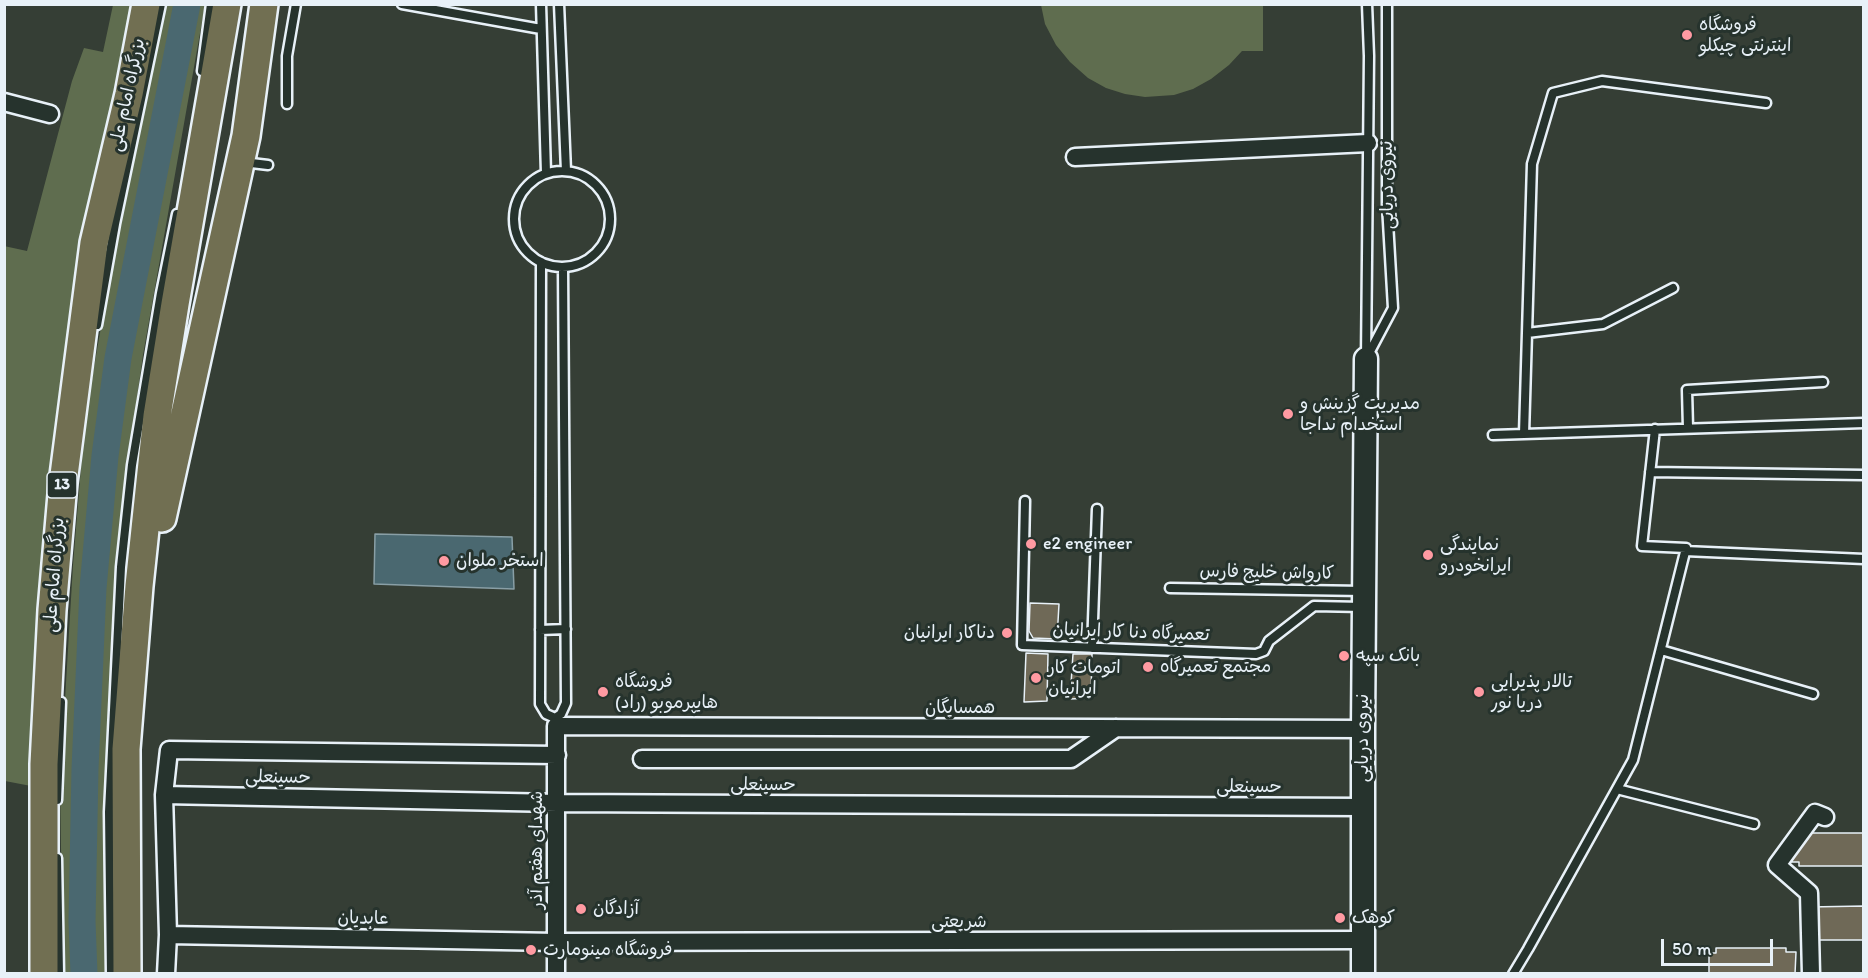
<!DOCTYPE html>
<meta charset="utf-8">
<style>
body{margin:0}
#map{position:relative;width:1868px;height:978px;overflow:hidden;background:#353e35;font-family:Itim,sans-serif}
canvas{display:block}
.frame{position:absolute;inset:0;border:6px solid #e8f1f8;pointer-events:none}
.scale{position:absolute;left:1661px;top:939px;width:112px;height:27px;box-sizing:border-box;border:3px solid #e8f1f8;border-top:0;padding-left:8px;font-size:18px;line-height:21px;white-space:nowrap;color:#e8f1f8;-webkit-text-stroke:4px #26332d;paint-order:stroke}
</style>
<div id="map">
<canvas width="1868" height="978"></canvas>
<div class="frame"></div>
<div class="scale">50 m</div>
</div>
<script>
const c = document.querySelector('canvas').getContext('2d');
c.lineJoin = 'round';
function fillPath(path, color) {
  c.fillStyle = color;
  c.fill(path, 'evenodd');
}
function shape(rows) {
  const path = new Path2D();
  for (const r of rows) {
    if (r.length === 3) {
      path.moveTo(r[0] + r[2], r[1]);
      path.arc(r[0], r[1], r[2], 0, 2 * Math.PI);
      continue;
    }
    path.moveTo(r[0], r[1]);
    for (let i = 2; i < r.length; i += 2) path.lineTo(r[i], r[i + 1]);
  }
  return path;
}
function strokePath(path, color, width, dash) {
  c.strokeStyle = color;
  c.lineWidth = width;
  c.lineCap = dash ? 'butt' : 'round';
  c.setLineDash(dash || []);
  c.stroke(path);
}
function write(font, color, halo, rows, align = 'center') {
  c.font = font + ' Itim,"Playpen Sans Arabic",sans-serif';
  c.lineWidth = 6;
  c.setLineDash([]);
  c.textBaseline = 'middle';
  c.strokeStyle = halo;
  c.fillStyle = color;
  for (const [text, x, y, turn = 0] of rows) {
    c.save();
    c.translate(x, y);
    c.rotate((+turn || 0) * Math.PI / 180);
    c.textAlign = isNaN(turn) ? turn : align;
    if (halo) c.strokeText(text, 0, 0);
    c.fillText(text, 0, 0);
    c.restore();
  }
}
fillPath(shape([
 [113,5,131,5,79,267,31,786,5,781,4,246,27,251,72,81,84,48,103,52],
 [165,5,205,5,143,355,124,491,117,572,108,725,105,873,107,973,63,974,60,784,73,565,85,419,117,235],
 [1041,5,1263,5,1263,51,1242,51,1229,65,1211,79,1193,89,1174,95,1145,97,1125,94,1106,88,1088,78,1070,62,1056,45,1045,24]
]), '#5f6d4f');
const water = shape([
 [375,534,512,537,514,589,374,584,375,534]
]);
fillPath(water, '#4a6870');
strokePath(water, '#899fa6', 1.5);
strokePath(shape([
 [84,974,82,921,85,769,93,588,105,456,118,358,187,4]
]), '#4a6870', 27);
const building = shape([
 [1030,603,1059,604,1057,639,1033,638,1029,631,1030,603],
 [1026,653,1048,654,1047,701,1024,702,1026,653],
 [1073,654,1092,654,1091,698,1070,699,1073,654],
 [1799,833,1864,833,1864,866,1799,866,1799,862,1792,862,1792,838,1799,833],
 [1864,906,1864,940,1809,940,1808,935,1801,935,1801,912,1809,912,1809,907,1864,906],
 [1716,948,1786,948,1786,952,1796,952,1795,974,1709,974,1709,953,1716,953,1716,948]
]);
fillPath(building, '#6f6957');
strokePath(building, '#e8f1f8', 1.5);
const service = shape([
 [402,4,541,29],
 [541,4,546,173],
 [559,4,566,171],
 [1367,4,1369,56,1366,359,1393,308,1387,205,1387,4],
 [202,71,211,4],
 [287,104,287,56,296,4],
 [243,162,268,165],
 [562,219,48],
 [541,262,540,704,546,714,555,718],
 [97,325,115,224,161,4],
 [1527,333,1603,324,1673,288],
 [1688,428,1687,390,1823,382],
 [1524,434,1532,164,1553,93,1602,81,1766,103],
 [1493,435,1864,423],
 [1650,472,1864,475],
 [1025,501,1022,645,1256,654,1264,651,1269,641,1314,606,1363,607],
 [1685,551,1864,559],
 [1170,588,1364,591],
 [540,630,566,629],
 [1092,648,1097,509],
 [1661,650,1813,694],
 [556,722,555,718,561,714,566,703,563,268],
 [1617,789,1754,824],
 [57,800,61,702],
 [57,858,59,974],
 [111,974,109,812,121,567,132,465,161,293,177,214],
 [1513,974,1528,949,1633,760,1686,548,1642,546,1655,429]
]);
const minor = shape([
 [4,102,50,114],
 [1075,157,1368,143],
 [642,759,1071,759,1116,728],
 [164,795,557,803,1363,807],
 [168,935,556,942,1363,940],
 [166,974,168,935,164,795,169,750,557,755],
 [556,974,556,726,1363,729],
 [1811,974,1809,893,1777,865,1815,813,1825,817]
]);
const secondary = shape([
 [1363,974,1363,729,1366,359]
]);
const trunk = shape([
 [162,518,246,136,264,4],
 [44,974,44,764,52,610,63,483,94,243,129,94,146,4],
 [127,974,126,749,139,586,157,416,175,304,227,4]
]);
strokePath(service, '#e8f1f8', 13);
strokePath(minor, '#e8f1f8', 21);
strokePath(secondary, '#e8f1f8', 27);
strokePath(trunk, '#e8f1f8', 32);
strokePath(service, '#26332d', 8);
strokePath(minor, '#26332d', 16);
strokePath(secondary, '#26332d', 22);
strokePath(trunk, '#716f52', 27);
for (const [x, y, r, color] of [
 [1687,35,6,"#ff9aa2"],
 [1288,414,6,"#ff9aa2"],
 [1031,544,6,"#ff9aa2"],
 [1428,555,6,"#ff9aa2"],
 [444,561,6,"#ff9aa2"],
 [1007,633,6,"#ff9aa2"],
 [1344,656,6,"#ff9aa2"],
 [1148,667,6,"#ff9aa2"],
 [1036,678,6,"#ff9aa2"],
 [603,692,6,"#ff9aa2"],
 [1479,692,6,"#ff9aa2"],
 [581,909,6,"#ff9aa2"],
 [1340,918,6,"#ff9aa2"],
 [531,950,6,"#ff9aa2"]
]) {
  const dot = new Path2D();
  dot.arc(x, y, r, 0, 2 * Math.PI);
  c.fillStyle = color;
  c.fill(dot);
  strokePath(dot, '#26332d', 2);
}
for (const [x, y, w] of [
 [62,485,30]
]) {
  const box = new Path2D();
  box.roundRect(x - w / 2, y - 13, w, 26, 4.5);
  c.fillStyle = '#26332d';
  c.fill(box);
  strokePath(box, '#e8f1f8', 1.5);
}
write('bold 16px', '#e8f1f8', null, [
 ["13",62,485]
]);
write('18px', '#e8f1f8', '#26332d', [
 ["فروشگاه",1699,25],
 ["اینترنتی چیکلو",1699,46],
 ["مدیریت گزینش و",1300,404],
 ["استخدام نداجا",1300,425],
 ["e2 engineer",1043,544],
 ["نمایندگی",1440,545],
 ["ایرانخودرو",1440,566],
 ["استخر ملوان",456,561],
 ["دناکار ایرانیان",995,633,"right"],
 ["بانک سپه",1356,656],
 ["مجتمع تعمیرگاه",1160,667],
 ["اتومات کار",1048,668],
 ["ایرانیان",1048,689],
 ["فروشگاه",615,682],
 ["هایپرموبو (راد)",615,703],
 ["تالار پذیرایی",1491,682],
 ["دریا نور",1491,703],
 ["آزادگان",593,909],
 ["کوهک",1352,918],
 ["فروشگاه مینومارت",543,950]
], 'left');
write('18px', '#e8f1f8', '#26332d', [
 ["بزرگراه امام علی",128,95,-78],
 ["نیروی دریایی",1388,185,-91],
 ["کارواش خلیج فارس",1267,573,1],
 ["بزرگراه امام علی",55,575,-86],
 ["تعمیرگاه دنا کار ایرانیان",1131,633,2],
 ["همسایگان",960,708],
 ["نیروی دریایی",1363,738,-90],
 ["حسینعلی",278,778,1],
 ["حسینعلی",763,785],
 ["حسینعلی",1249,787],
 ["شهدای هفتم آذر",537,850,-90],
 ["عابدیان",363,919,1],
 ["شریعتی",959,922]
]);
</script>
